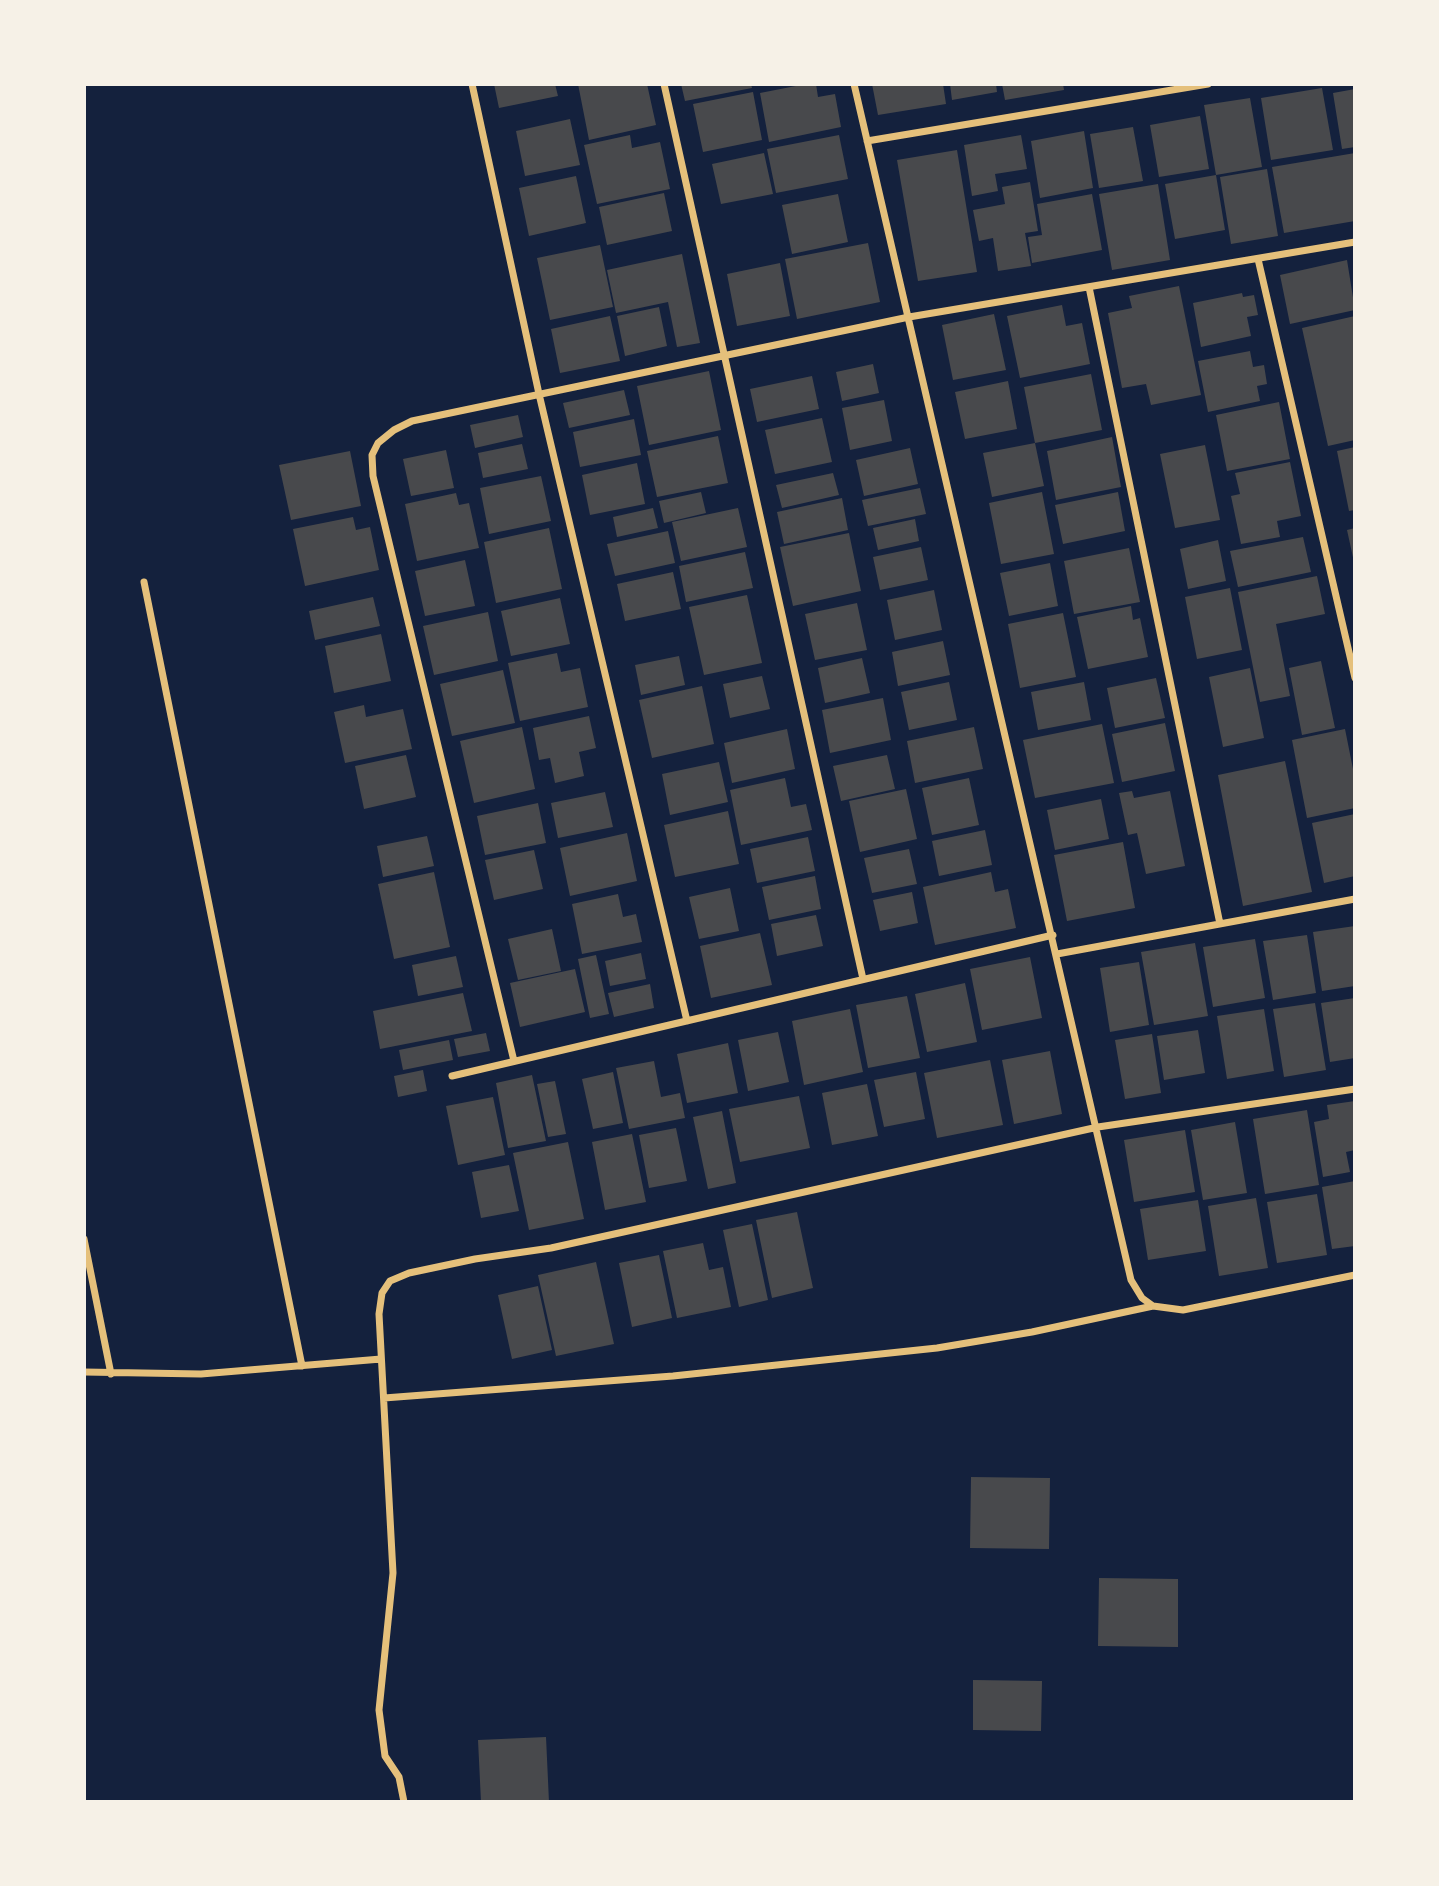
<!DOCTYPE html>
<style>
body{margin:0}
#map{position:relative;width:1439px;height:1886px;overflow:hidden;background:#14213d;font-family:"Archivo Narrow",sans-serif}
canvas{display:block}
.frame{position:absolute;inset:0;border:86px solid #f6f1e7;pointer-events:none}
</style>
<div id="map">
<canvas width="1439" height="1886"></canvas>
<div class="frame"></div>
</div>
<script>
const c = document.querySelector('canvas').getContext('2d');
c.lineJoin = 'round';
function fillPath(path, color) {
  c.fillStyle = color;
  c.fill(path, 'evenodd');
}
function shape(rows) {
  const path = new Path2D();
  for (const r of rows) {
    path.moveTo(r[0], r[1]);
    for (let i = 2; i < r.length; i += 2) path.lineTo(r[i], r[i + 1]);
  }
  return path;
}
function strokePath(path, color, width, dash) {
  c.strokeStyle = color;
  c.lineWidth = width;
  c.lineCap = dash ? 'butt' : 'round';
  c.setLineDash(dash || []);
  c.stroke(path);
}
fillPath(shape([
 [494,84,555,84,558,96,499,108],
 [578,84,647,84,656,125,589,140],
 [681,84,751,84,752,88,685,101],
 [806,84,816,84,818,97,835,94,841,127,769,142,760,93],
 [872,84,943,84,946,104,878,115],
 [950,84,996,84,997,92,952,100],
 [1002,84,1063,84,1064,90,1005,100],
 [1322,88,1333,150,1271,160,1261,98],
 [1355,89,1355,147,1342,149,1333,93],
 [753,92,762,140,703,152,693,104],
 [1250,98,1262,167,1216,175,1204,105],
 [1200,116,1209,169,1159,177,1150,125],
 [570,119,580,165,525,176,516,131],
 [1133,127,1143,181,1099,188,1090,134],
 [1084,131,1093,188,1040,198,1031,141],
 [630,135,632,148,660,142,670,189,597,204,584,145],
 [839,135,848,179,776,193,767,149],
 [1021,135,1027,169,995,174,998,191,972,196,964,145],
 [957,150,977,272,918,281,897,160],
 [764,153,773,194,721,204,712,164],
 [1355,153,1355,221,1284,233,1272,167],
 [1267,169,1278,236,1231,244,1220,177],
 [1216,175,1225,230,1175,239,1165,184],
 [576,176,586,223,529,236,519,188],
 [1030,182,1038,231,1025,233,1031,266,998,271,993,238,979,241,973,210,1005,204,1002,187],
 [1158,184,1170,260,1112,270,1099,194],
 [664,193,672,231,607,245,599,207],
 [838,194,848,242,792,254,782,205],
 [1092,194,1102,250,1032,263,1028,237,1042,235,1037,204],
 [868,243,880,302,797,319,785,259],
 [600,245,613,307,550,320,537,258],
 [682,254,700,343,677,347,668,302,616,313,607,270],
 [1347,260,1355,310,1290,324,1280,275],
 [780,263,790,316,737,326,727,274],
 [1179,286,1201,395,1151,405,1146,384,1122,388,1108,313,1132,308,1129,296],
 [1242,293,1243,297,1254,295,1258,315,1247,317,1251,336,1201,347,1193,303],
 [1062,305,1066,326,1082,323,1090,364,1020,378,1007,316],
 [659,307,667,346,625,356,617,316],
 [994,314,1006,370,953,380,942,325],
 [610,316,620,361,560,373,551,329],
 [1355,316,1355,440,1328,446,1302,328],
 [1250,351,1253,367,1264,365,1267,384,1257,386,1260,401,1208,412,1198,361],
 [873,364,879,393,842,401,836,372],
 [709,371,721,430,649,445,637,386],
 [1091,374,1102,430,1035,443,1024,387],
 [812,376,819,409,757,422,750,389],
 [1008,381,1017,429,965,439,955,392],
 [624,390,630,415,569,428,563,403],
 [884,400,892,441,850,450,842,408],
 [1279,402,1290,459,1227,471,1216,415],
 [518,415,523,437,475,448,470,425],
 [822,418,832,462,775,474,765,430],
 [634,419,641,455,580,467,573,432],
 [718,436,728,483,657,497,647,451],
 [1112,437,1121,487,1056,500,1047,451],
 [1035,443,1044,486,992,497,983,453],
 [522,444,528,469,483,478,478,453],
 [1205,445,1220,520,1175,528,1160,454],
 [1355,447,1355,510,1349,511,1337,451],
 [910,448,918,484,864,496,856,460],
 [446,450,454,488,411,496,403,459],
 [350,451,361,506,291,520,279,465],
 [1290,462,1301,516,1277,521,1280,537,1241,544,1231,496,1240,494,1235,473],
 [637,463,645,504,590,515,582,475],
 [833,473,839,495,782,508,776,485],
 [541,476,551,521,489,534,480,488],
 [920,488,926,514,868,526,862,500],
 [701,492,706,513,664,523,659,501],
 [1042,492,1054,554,1001,564,989,503],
 [1118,492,1125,531,1063,544,1055,505],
 [456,493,459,505,469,503,479,548,417,561,405,504],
 [842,498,848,530,784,544,777,512],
 [653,508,658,528,617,537,613,517],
 [738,508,747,547,681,561,672,522],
 [353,517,356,530,370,527,379,570,305,586,293,529],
 [915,519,919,541,878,550,873,528],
 [549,528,562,589,496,603,484,542],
 [1355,528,1355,562,1354,562,1347,530],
 [668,531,675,563,615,576,607,544],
 [849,533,861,591,793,606,780,547],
 [1303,537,1311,572,1238,587,1230,551],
 [1218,540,1226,581,1188,589,1180,549],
 [921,547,928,580,880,590,873,557],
 [1129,548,1140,602,1074,614,1064,561],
 [745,552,753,588,686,602,679,566],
 [465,560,475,606,425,616,415,571],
 [1050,563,1058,606,1009,616,1000,573],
 [673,572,681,609,625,621,617,584],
 [1317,576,1325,614,1276,624,1290,696,1260,702,1238,592],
 [1230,588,1242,650,1197,659,1185,597],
 [934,590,942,630,895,640,887,600],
 [747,595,762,663,704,675,689,607],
 [373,597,380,626,315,640,309,611],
 [560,598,570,644,511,656,501,611],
 [857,603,867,650,815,660,805,614],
 [1131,606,1133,620,1140,618,1148,657,1088,669,1077,617],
 [488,612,498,661,434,675,423,626],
 [1063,613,1076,677,1020,688,1008,624],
 [381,634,391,681,334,693,325,646],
 [943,641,950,675,898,686,892,652],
 [557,653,561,672,580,668,588,707,520,721,508,663],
 [679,656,685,685,641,695,635,665],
 [862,658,870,693,825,703,818,668],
 [1321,661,1335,728,1302,735,1289,668],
 [1250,668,1264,738,1223,747,1209,677],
 [503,670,515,723,452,736,440,684],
 [762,676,770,709,730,718,723,684],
 [1156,678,1165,718,1115,728,1107,688],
 [949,682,957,720,909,730,901,692],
 [1084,682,1091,720,1038,730,1031,692],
 [702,686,714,744,652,758,639,700],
 [883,698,891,740,830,753,822,710],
 [364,705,366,717,403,709,412,749,345,763,334,712],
 [589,716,596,748,579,752,584,776,555,783,550,758,539,760,533,728],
 [1165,723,1175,771,1122,782,1112,734],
 [1102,724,1114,783,1035,798,1023,740],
 [522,727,535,789,474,803,460,741],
 [974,727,983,769,915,783,907,741],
 [787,729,795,769,732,783,724,743],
 [1345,729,1355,779,1355,808,1307,818,1292,740],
 [406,755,416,797,364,809,355,766],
 [887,755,895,789,841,801,833,766],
 [1285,761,1312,892,1243,906,1218,775],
 [719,762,728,802,670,815,662,774],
 [785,778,791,807,806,804,812,830,741,845,730,790],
 [969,778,979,825,932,835,922,788],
 [906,789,917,839,860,852,849,801],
 [1132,791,1134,798,1170,791,1185,866,1146,874,1137,833,1128,835,1119,793],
 [605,792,613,827,558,838,551,803],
 [1101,799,1109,839,1055,850,1047,810],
 [538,803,546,843,485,855,477,816],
 [728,811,739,864,675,877,664,825],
 [1355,814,1355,876,1324,883,1312,823],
 [985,830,992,865,939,876,932,841],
 [627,833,637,881,570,896,560,848],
 [427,836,434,866,383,877,377,846],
 [808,837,815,871,757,883,750,849],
 [1123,842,1135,908,1067,921,1054,855],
 [909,849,917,884,872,893,864,858],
 [534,850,543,889,494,900,485,860],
 [434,872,450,947,394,959,378,884],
 [991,872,995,892,1008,889,1016,928,935,945,923,887],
 [815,876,821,909,769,920,762,887],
 [730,888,739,931,699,939,689,897],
 [912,892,918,923,880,931,873,900],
 [618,894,623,917,636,914,642,942,582,954,572,904],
 [816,915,823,946,777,956,771,924],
 [1355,926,1355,986,1322,991,1313,932],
 [552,929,561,971,518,980,508,939],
 [760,933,772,985,711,998,700,946],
 [1307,935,1316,993,1273,1000,1263,941],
 [1255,939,1265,998,1213,1007,1203,947],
 [1195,943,1208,1016,1154,1025,1141,952],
 [641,953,646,979,610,986,605,961],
 [596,955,609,1014,590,1018,578,959],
 [456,956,463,987,418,996,412,965],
 [1030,957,1042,1018,982,1030,970,969],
 [1139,962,1149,1025,1110,1032,1100,968],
 [575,969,585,1012,520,1027,510,983],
 [965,983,977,1042,927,1052,915,994],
 [650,984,654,1008,614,1017,608,993],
 [463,993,472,1031,380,1049,373,1011],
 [907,996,920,1058,868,1068,856,1005],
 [1355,998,1355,1058,1330,1062,1321,1003],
 [1315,1003,1326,1070,1284,1077,1273,1009],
 [850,1009,863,1072,804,1085,792,1021],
 [1264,1009,1274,1071,1227,1079,1217,1016],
 [1198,1030,1205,1073,1164,1080,1157,1036],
 [778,1032,789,1082,748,1091,738,1040],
 [486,1033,490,1051,458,1057,454,1039],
 [1152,1034,1161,1093,1125,1099,1115,1040],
 [449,1040,453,1060,403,1070,399,1050],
 [728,1043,738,1093,687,1103,677,1054],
 [1050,1051,1062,1114,1014,1124,1002,1060],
 [990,1060,1003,1125,937,1138,924,1073],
 [654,1061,661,1097,680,1093,685,1118,629,1129,616,1068],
 [423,1070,427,1091,398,1097,394,1076],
 [613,1072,623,1123,593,1129,582,1079],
 [916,1072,925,1119,884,1127,874,1080],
 [532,1075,546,1141,508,1148,496,1083],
 [555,1081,566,1134,548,1137,537,1084],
 [867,1084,878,1136,832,1145,822,1093],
 [799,1096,810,1148,740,1162,729,1109],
 [493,1097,505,1155,458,1165,446,1106],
 [1355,1101,1355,1150,1346,1152,1350,1172,1323,1177,1314,1122,1329,1119,1327,1105],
 [1307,1110,1319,1185,1265,1194,1253,1119],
 [722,1111,736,1183,708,1189,693,1117],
 [1235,1122,1247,1193,1203,1200,1191,1130],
 [676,1128,687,1181,649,1188,639,1135],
 [1185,1130,1195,1192,1134,1202,1124,1140],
 [632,1134,646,1202,605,1210,592,1142],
 [568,1142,584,1219,529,1230,513,1153],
 [509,1165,519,1211,481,1218,472,1172],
 [1355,1181,1355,1246,1332,1249,1322,1187],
 [1317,1194,1327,1255,1277,1263,1267,1202],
 [1256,1198,1268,1268,1219,1276,1208,1206],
 [1198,1200,1206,1251,1148,1260,1140,1209],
 [797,1212,813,1288,772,1298,756,1220],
 [752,1224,768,1300,739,1307,723,1230],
 [703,1243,709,1270,723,1267,731,1307,677,1318,663,1251],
 [659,1255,672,1318,632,1327,619,1263],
 [596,1262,614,1344,556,1356,538,1275],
 [538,1286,552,1350,512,1359,498,1295],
 [971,1477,1050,1478,1049,1549,970,1548],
 [1099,1578,1178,1579,1178,1647,1098,1646],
 [973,1680,1042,1681,1041,1731,973,1730],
 [546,1737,549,1802,481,1802,478,1740]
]), '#48494c');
strokePath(shape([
 [472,84,539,394,687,1021],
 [664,84,863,979],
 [854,84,1131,1280,1142,1298,1153,1306,1183,1310,1355,1275],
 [867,141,1208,84],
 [1258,259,1355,678],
 [1089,287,1220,924],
 [144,582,302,1366],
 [1057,954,1355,899],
 [514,1061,373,476,372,455,378,443,394,430,412,421,909,317,1355,242],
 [452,1076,1053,935],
 [84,1239,111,1374],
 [84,1372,201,1374,381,1359],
 [384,1398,673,1376,937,1348,1032,1332,1153,1306],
 [404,1802,399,1777,385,1756,379,1710,393,1573,379,1314,382,1293,390,1281,409,1273,475,1259,551,1248,1098,1127,1355,1089]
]), '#e5c07b', 7);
</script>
